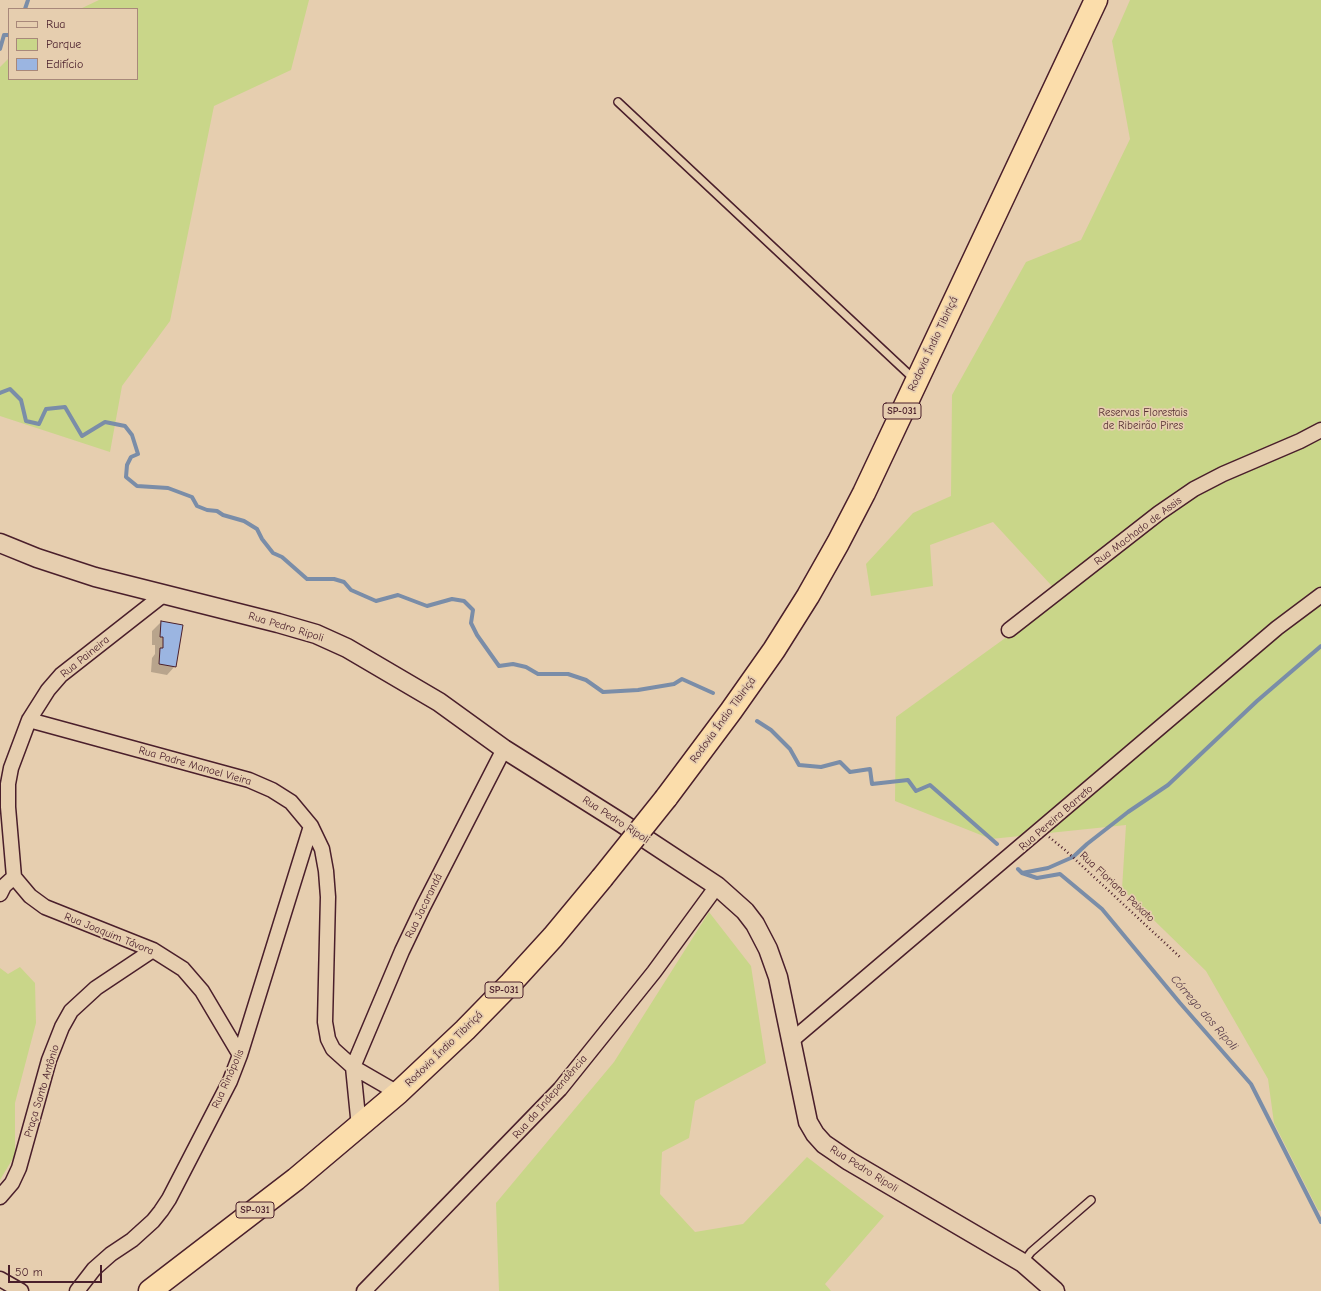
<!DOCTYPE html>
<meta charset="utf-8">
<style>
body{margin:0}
#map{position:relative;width:1321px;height:1291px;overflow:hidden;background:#e6ceaf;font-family:"Comic Neue",sans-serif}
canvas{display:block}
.legend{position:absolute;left:8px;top:8px;width:130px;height:72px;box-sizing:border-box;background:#e6ceaf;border:1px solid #a8887a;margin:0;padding:5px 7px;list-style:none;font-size:12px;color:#4a1f2b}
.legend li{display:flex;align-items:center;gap:8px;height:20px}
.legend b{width:20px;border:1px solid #a8887a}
.scale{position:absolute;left:8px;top:1265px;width:94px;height:18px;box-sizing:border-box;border:2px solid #4a1f2b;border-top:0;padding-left:5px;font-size:12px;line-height:14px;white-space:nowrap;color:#4a1f2b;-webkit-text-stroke:3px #e6ceaf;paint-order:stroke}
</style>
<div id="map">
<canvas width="1321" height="1291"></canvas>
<ul class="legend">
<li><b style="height:5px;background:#e6ceaf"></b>Rua</li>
<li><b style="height:11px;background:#c9d689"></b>Parque</li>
<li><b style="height:11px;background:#9bb5e1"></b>Edifício</li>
</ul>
<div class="scale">50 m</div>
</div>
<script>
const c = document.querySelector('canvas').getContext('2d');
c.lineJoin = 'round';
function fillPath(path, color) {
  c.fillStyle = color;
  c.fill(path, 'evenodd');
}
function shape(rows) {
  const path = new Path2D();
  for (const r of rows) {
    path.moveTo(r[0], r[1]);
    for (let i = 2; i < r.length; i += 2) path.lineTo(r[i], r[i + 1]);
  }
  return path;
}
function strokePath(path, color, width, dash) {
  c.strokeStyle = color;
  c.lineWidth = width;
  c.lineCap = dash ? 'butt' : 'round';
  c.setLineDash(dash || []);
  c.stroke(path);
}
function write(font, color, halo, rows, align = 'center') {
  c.font = font + ' "Comic Neue",sans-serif';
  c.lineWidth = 3.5;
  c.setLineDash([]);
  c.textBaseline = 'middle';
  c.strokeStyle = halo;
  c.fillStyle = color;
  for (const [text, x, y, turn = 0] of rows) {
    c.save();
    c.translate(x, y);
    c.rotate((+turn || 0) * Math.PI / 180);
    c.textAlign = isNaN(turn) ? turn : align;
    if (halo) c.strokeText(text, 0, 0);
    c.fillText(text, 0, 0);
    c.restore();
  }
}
fillPath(shape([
 [99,0,309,0,291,70,214,106,170,321,122,386,110,452,0,416,0,67,9,58,9,79,137,79,137,9,80,9],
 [1130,0,1321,0,1321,1211,1318,1210,1274,1123,1268,1079,1206,971,1122,889,1126,825,991,839,895,801,896,717,1062,597,993,522,930,545,933,586,871,596,866,564,913,513,951,496,952,395,1026,262,1081,240,1130,139,1112,41],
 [709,912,751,966,766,1063,695,1101,689,1138,662,1152,660,1194,695,1232,743,1224,807,1157,884,1216,825,1284,831,1291,499,1291,496,1203,614,1062],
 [20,967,35,983,36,1023,15,1103,15,1155,0,1180,0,968,8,974]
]), '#c9d689');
fillPath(shape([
 [161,622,175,666,167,675,151,672,152,658,155,654,155,645,152,645,152,631]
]), '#0003');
strokePath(shape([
 [25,9,28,0],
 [0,49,4,35,9,35],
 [0,393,10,389,21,400,26,421,39,424,46,409,65,407,82,436,105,422,125,426,132,435,138,454,131,457,127,465,126,477,137,486,168,488,192,497,197,506,207,510,217,511,223,515,244,521,257,529,262,539,273,553,282,557,307,579,334,579,344,582,351,590,376,601,398,595,427,606,452,599,464,601,473,610,471,623,477,635,499,666,513,664,526,667,538,674,568,674,586,680,603,692,638,690,674,684,682,679,713,693],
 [757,721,771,730,790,749,799,765,821,767,840,762,850,772,870,769,872,784,908,780,916,791,930,785,997,844],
 [1018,869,1022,873,1048,868,1073,857,1087,844,1128,812,1168,785,1257,701,1321,646],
 [1022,873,1037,878,1060,874,1102,909,1180,1003,1251,1084,1321,1222]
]), '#7a8da8', 4);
const building = shape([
 [161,621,183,625,176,667,159,664,160,648,163,648,163,637,160,637,161,621]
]);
fillPath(building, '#9bb5e1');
strokePath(building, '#4a1f2b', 1);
const service = shape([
 [618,102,914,379],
 [1023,1263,1031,1252,1091,1200]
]);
const minor = shape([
 [1009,630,1159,513,1194,489,1223,474,1300,441,1321,430],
 [29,720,249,780,272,790,291,802,311,826,322,849,326,871,328,897,325,1022,328,1039,333,1049,353,1067,398,1093],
 [14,877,8,807,8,784,11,768,29,720,48,690,61,675,163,595],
 [14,877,30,896,45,907,153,950,183,969,202,991,240,1055],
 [0,894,4,886,14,877],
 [791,1041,1277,628,1321,595],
 [359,1127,353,1067,402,951,423,907,504,749],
 [0,1197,12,1183,19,1168,49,1060,62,1027,71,1011,96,988,153,950],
 [0,1279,21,1291],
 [77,1291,94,1269,111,1254,132,1240,153,1221,161,1211,169,1199,230,1081,240,1055,311,826],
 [364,1291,560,1089,654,972,717,886]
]);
const tertiary = shape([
 [0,543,37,558,95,577,278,623,316,634,347,648,439,702,504,749,620,822,717,886,745,911,755,924,768,949,778,977,808,1122,815,1134,824,1144,849,1161,1023,1263,1055,1291]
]);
const trunk = shape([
 [666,798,731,711,774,650,808,596,838,543,864,493,1096,0],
 [150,1291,296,1179,398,1093,465,1030,511,983,553,937,602,878]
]);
strokePath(service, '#4a1f2b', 10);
strokePath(minor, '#4a1f2b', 17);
strokePath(tertiary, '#4a1f2b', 21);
strokePath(trunk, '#4a1f2b', 25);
strokePath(shape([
 [1049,837,1065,850,1180,957]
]), '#4a1f2b', 2.5, [1, 3]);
strokePath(service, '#e6ceaf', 7);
strokePath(minor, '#e6ceaf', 14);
strokePath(tertiary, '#e6ceaf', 18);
strokePath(trunk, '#fbddab', 22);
const trunkBridge = shape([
 [602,878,666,798]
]);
strokePath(trunkBridge, '#4a1f2b', 25, []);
strokePath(trunkBridge, '#fbddab', 22);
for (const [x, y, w] of [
 [902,411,38],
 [504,990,38],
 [255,1210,38]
]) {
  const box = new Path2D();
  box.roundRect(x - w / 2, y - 8, w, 16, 3);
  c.fillStyle = '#e6ceaf';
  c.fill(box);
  strokePath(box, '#4a1f2b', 1);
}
write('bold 10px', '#4a1f2b', null, [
 ["SP-031",902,411],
 ["SP-031",504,990],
 ["SP-031",255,1210]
]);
write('11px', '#4a1f2b', '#e6ceaf', [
 ["Rodovia Índio Tibiriçá",933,344,-65],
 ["Rua Machado de Assis",1138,531,-37],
 ["Rua Pedro Ripoli",286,627,17],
 ["Rua Paineira",85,657,-39],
 ["Rodovia Índio Tibiriçá",723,720,-54],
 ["Rua Padre Manoel Vieira",195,766,16],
 ["Rua Pereira Barreto",1056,818,-41],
 ["Rua Pedro Ripoli",616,820,33],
 ["Rua Floriano Peixoto",1117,887,43],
 ["Rua Jacarandá",424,906,-64],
 ["Rua Joaquim Távora",109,934,22],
 ["Rodovia Índio Tibiriçá",444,1049,-44],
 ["Rua Rinópolis",228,1079,-66],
 ["Praça Santo Antônio",42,1091,-73],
 ["Rua da Independência",550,1097,-49],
 ["Rua Pedro Ripoli",864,1169,32]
]);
write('11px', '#573134', '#e6ceaf', [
 ["Reservas Florestais",1143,413],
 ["de Ribeirão Pires",1143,426]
]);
write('italic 12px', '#563a4a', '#e6ceaf', [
 ["Córrego dos Ripoli",1204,1013,49]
]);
</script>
